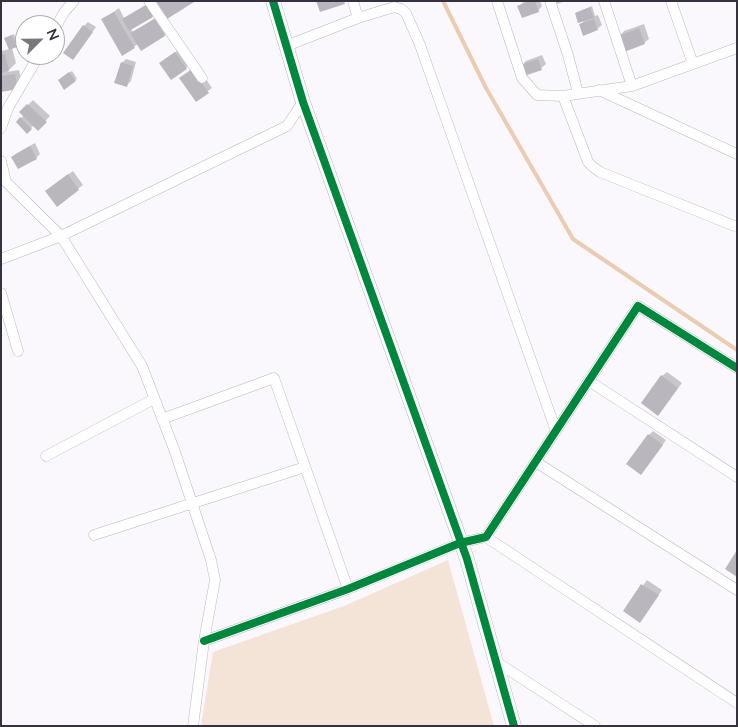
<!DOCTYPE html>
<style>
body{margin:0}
#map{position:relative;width:738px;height:727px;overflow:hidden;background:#faf8fc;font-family:Lato,sans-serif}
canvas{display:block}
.frame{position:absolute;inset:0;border:2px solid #36313f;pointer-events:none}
.north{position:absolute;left:15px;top:15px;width:50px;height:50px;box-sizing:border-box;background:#fff;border:1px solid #afadb2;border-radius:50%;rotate:67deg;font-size:14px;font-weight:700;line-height:20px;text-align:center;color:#36313f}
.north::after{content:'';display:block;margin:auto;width:18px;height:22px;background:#7b7781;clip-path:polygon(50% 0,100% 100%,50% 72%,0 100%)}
</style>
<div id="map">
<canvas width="738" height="727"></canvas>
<div class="frame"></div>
<div class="north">N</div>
</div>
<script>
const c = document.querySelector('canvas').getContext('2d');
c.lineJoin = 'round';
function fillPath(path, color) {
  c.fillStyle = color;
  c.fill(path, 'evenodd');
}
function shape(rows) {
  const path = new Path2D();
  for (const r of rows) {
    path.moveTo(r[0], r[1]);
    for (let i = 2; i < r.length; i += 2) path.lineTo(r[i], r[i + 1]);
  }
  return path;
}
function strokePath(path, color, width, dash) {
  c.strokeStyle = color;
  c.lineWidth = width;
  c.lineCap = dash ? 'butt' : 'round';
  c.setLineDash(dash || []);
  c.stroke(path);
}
fillPath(shape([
 [448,560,494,726,201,726,213,652,344,606]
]), '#f4e3d7');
fillPath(shape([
 [525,1,540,1,542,6,538,11,519,6],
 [556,1,566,1,557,4],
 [151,2,157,12,152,16,131,29,133,32,160,15,169,31,165,35,138,44,123,54,102,20,119,8,124,18],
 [592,6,595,16,598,15,602,25,597,29,580,25,586,19,576,13],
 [88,22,96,27,77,54,84,26],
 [644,24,649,39,644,43,620,36,624,31],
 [14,34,18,44,12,48,16,63,7,72,19,70,22,83,1,91,1,51,10,49,6,38],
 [180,49,190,64,186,68,165,59],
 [542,55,546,64,541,68,522,65,526,61],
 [126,59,136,62,131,81,126,86,122,63],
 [197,66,212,88,196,100],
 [72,71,77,79,75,80,61,78],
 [33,100,50,116,38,129,34,125,27,132,17,122,24,115,21,112],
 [35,143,40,154,36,158,12,157,17,153],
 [73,171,83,185,57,205,51,187],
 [667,372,682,383,662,410,662,376],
 [653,431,666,440,645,469,649,435],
 [647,580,662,590,640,621,625,611]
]), '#0003');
strokePath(shape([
 [443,1,486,88,573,239,737,350]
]), '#eaccb2', 4);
fillPath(shape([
 [156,1,193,1,194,2,167,19],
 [316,1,344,1,345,4,320,12],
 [530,1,535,1,539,12,522,18,517,6],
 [146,5,153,17,129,31,122,19],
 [590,7,594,18,578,23,575,13],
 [114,12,135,48,122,56,101,19],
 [155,19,165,36,141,51,130,33],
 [594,19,598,30,583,36,579,24],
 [83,25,93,32,73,60,63,53],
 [639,28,645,44,624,52,618,36],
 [12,35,17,47,9,50,4,38],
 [175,52,187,69,171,80,159,63],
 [5,54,9,71,1,73,1,55],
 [538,59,542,70,524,76,520,65],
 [121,62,133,66,127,87,114,83],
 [192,69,209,93,196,102,179,78],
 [69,72,76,81,64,90,58,80],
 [15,74,18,89,1,92,1,76],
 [27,104,47,122,38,131,19,112],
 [20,117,32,129,27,134,16,122],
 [30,146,37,159,18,169,11,157],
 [68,174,79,190,57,207,45,191],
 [661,375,678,388,658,416,641,403],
 [648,434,663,445,641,475,626,464],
 [737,550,737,577,725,569],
 [641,584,659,595,640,623,623,611]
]), '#bab6be');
const street = shape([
 [149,1,202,78],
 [353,1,358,18],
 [497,1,522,78,537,95,563,96,632,86,737,48],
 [550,1,568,55,578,93],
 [604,1,632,86],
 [671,1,693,64],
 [55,28,65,11,74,1],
 [286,46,358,18,394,7,401,9,406,13,420,45,556,431],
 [599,90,737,154],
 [563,96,588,162,593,167,600,172,737,227],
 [1,128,8,108,39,55],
 [1,161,6,182,61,236,142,366,174,449,211,560,215,580,204,641,193,726],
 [1,259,61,236,287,126,303,102],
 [1,293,18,351],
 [589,381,737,477],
 [162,419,274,378,348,589],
 [46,456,154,399],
 [536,462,737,590],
 [94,535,305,467],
 [486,537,737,703],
 [204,641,348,589,460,543,486,537,638,306,737,368],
 [495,661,595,726]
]);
const secondary = shape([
 [273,1,303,102,467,559,514,726]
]);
strokePath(street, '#bab7be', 11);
strokePath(secondary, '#bab7be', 15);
strokePath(street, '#fefeff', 10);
strokePath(secondary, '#fefeff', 14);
strokePath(shape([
 [273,1,303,102,467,559,514,726],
 [204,641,348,589,460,543,486,537,638,306,737,368]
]), '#00873e', 8);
</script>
